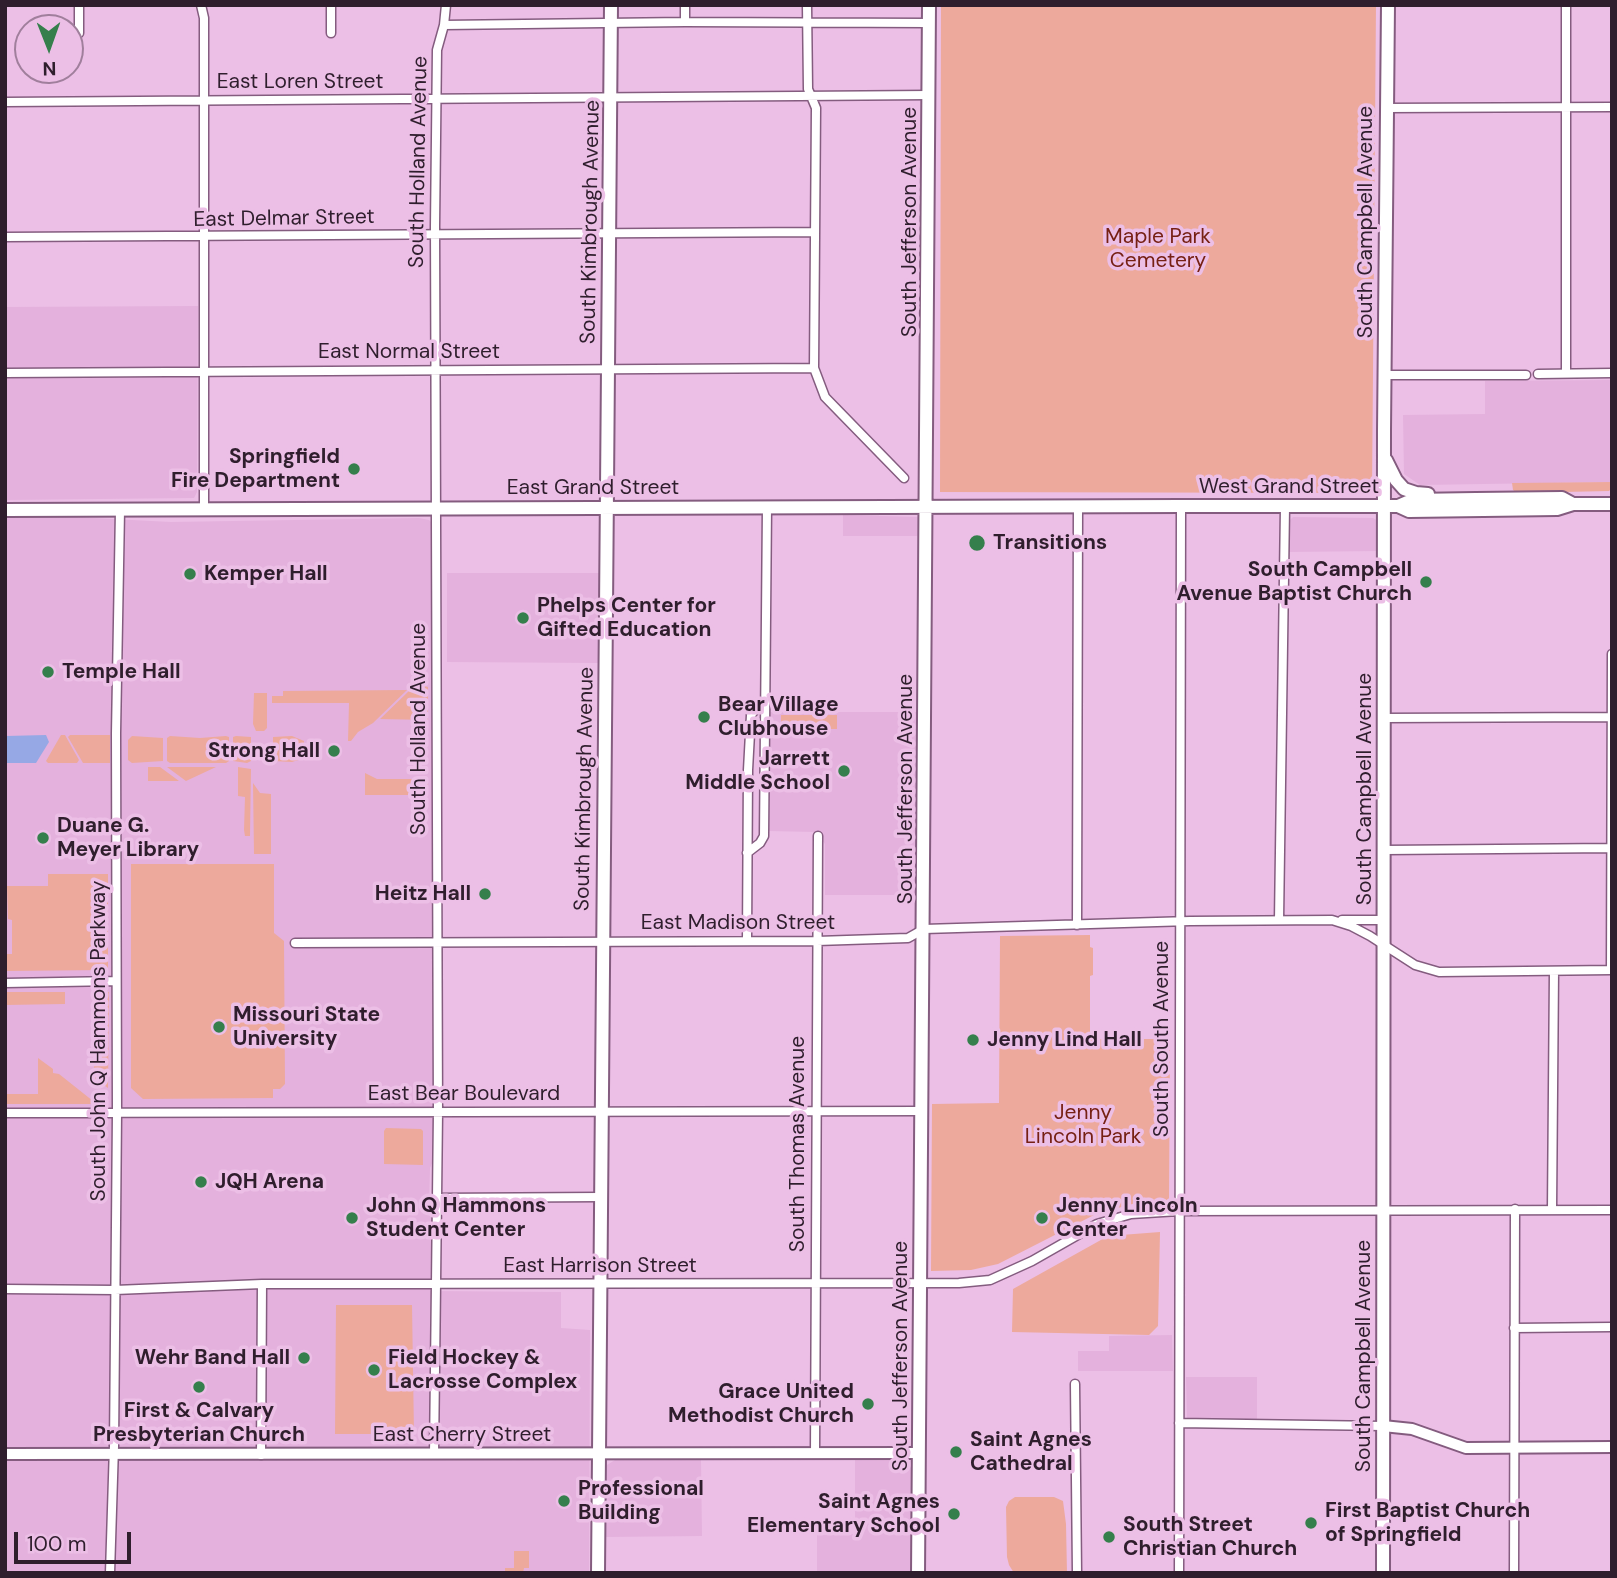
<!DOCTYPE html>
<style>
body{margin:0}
#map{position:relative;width:1617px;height:1578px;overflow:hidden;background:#ecbfe6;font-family:"DM Sans",sans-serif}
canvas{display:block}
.frame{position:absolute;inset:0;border:7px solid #2f1e2d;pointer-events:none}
.north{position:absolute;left:14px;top:14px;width:70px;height:70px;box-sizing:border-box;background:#ecbfe6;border:2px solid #a07f9c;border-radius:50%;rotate:179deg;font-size:19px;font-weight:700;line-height:28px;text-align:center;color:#2f1e2d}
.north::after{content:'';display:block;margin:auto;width:24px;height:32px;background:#357f4c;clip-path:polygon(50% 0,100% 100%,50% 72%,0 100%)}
.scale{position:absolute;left:14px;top:1532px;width:117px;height:32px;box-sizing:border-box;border:4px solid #2f1e2d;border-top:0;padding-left:9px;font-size:21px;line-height:24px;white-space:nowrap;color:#2f1e2d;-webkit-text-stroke:5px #ecbfe6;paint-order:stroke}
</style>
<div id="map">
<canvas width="1617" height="1578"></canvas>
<div class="frame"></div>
<div class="north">N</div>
<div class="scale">100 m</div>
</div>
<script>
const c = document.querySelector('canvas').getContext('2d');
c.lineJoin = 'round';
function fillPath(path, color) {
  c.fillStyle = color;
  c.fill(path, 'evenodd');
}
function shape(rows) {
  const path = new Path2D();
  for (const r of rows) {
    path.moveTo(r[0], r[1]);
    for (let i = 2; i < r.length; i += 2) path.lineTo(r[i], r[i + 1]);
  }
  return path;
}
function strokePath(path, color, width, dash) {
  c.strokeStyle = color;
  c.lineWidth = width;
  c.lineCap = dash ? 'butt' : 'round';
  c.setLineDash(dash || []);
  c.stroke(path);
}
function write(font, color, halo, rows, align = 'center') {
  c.font = font + ' "DM Sans",sans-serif';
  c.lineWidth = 7;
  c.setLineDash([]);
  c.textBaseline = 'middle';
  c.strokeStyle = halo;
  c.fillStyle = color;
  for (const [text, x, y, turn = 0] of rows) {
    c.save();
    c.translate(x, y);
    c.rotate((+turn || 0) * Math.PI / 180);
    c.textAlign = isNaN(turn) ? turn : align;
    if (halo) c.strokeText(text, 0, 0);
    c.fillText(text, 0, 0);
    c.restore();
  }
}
fillPath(shape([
 [198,306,197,492,194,498,5,500,5,307],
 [1612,380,1612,482,1420,485,1404,474,1403,415,1485,414,1485,381],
 [843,515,920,517,921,536,843,536],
 [5,517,73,517,171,522,419,518,429,520,432,523,433,1161,430,1168,429,1208,432,1217,430,1291,561,1292,561,1328,590,1330,589,1573,5,1573],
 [1293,517,1373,518,1378,521,1379,551,1287,552,1288,522],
 [447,573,599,573,598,663,447,662],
 [769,712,919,712,918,895,825,895,825,844,816,832,768,831],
 [1172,1335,1173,1371,1078,1371,1078,1351,1109,1351,1109,1336],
 [1186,1377,1257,1377,1257,1420,1187,1419],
 [907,1459,911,1463,911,1573,817,1573,817,1535,855,1534,855,1460],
 [615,1460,701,1460,702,1536,606,1537,607,1465]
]), '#e4b1dd');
fillPath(shape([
 [941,5,1376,5,1372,493,940,492],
 [1612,482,1612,488,1609,491,1517,493,1513,490,1512,483],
 [424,686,428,687,428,720,380,719,410,690],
 [407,690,373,723,358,732,351,741,348,741,349,703,272,703,272,696,283,696,283,691],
 [254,693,267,693,267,728,264,731,256,731,253,724],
 [781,715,837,715,837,729,781,729],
 [61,735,65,735,79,760,77,763,48,763,46,761],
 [70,735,110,735,110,763,83,763,68,737],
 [132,736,163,738,163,761,132,763,128,760,128,740],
 [170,736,200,738,226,736,229,737,229,761,226,763,170,763,167,761,167,738],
 [236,736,251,737,251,761,247,763,233,761,233,737],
 [292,736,304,741,304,758,292,762,273,761,273,737],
 [148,767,160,767,179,781,148,781],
 [167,767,216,767,186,781],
 [238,767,251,769,250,836,245,836,244,830,245,797,238,796],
 [365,773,377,779,428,779,427,799,417,800,415,795,365,795],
 [253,783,260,793,271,794,271,854,254,854],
 [131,864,274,864,274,933,284,941,285,1084,280,1089,273,1089,273,1098,143,1099,131,1088],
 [48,874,108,874,108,970,5,971,5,954,12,954,12,920,8,919,7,886,48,886],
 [1090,935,1090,947,1093,948,1093,975,1090,976,1090,1039,1170,1039,1169,1200,1136,1203,1096,1214,998,1264,971,1270,931,1271,932,1104,999,1103,1000,936],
 [95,991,109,992,108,1088,89,1075,94,1069],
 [5,992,65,992,65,1004,5,1005],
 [38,1058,53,1069,53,1073,59,1074,93,1101,92,1104,5,1104,5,1094,38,1094],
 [386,1128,421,1129,423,1131,423,1165,384,1164,384,1131],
 [1160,1232,1158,1326,1149,1335,1012,1332,1013,1289,1108,1236],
 [336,1305,412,1305,414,1434,335,1434],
 [1015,1497,1054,1497,1063,1501,1066,1524,1067,1573,1014,1573,1009,1565,1007,1557,1006,1507,1009,1501],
 [514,1551,529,1551,529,1568,524,1568,523,1573,505,1573,505,1568,514,1568]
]), '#eda99c');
fillPath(shape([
 [46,735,49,742,36,763,5,763,6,736]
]), '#96a8e5');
const minor = shape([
 [79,5,79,33],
 [201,5,204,18,204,511],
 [331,5,331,33],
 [685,5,685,22],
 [807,5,808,89,816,108,814,368,825,397,904,478],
 [444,25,685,22,929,23],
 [5,102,930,95],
 [1386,108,1612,107],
 [5,237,815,232],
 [5,373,814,368],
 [1566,373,1566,5],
 [1538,374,1612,373],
 [1385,375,1526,375],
 [1384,718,1611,717],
 [1385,850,1612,848],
 [747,853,760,843,764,836,767,507],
 [1279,920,1285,507],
 [1342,920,1384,920],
 [1077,925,1078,506],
 [747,941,748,770,751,715,757,707,764,703],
 [295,943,817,941,908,938,924,929,1190,921,1332,920,1351,926,1370,936,1415,965,1439,972,1612,970],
 [1611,970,1612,654],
 [5,983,116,981],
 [5,1113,922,1111],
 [436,1198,601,1197],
 [1552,1209,1554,971],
 [5,1289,115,1290,262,1284,959,1283,990,1280,1032,1261,1097,1224,1131,1214,1179,1211,1612,1210],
 [1514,1328,1612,1327],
 [1075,1384,1077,1573],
 [1179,1423,1383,1426],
 [434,1454,438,1112,435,226,437,50,444,25,446,5],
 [815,1454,818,836],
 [261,1455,262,1284],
 [110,1573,114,1446,117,1113,116,733,120,510],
 [1179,1573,1181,506],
 [1514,1573,1515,1209]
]);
const tertiary = shape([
 [1383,1426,1412,1429,1466,1448,1612,1447],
 [5,1454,919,1453]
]);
const secondary = shape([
 [1386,460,1396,480,1404,489,1416,493,1428,494],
 [1398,506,1412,500,1476,499,1562,498,1573,504],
 [5,510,1181,506,1398,506,1409,511,1557,509,1573,504,1612,504],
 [598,1573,611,5],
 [918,1573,929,5],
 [1383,1573,1384,430,1388,5]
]);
strokePath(minor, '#845c7f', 11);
strokePath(tertiary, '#845c7f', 14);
strokePath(secondary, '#845c7f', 16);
strokePath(minor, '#fff', 8);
strokePath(tertiary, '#fff', 10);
strokePath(secondary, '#fff', 12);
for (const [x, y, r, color] of [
 [354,469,7,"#357f4c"],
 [977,543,9,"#357f4c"],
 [190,574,7,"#357f4c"],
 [1426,582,7,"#357f4c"],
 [523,618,7,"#357f4c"],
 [48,672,7,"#357f4c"],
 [704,717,7,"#357f4c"],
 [334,751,7,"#357f4c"],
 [844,771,7,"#357f4c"],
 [43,838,7,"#357f4c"],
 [485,894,7,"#357f4c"],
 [219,1027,7,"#357f4c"],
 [973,1040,7,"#357f4c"],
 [201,1182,7,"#357f4c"],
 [352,1218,7,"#357f4c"],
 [1042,1218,7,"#357f4c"],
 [304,1358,7,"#357f4c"],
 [374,1370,7,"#357f4c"],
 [199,1387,7,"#357f4c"],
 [868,1404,7,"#357f4c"],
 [956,1452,7,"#357f4c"],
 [564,1501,7,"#357f4c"],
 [954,1514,7,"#357f4c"],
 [1311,1523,7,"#357f4c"],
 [1109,1537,7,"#357f4c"]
]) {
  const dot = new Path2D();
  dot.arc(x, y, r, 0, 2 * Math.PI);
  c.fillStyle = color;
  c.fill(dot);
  strokePath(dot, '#ecbfe6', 2.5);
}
write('21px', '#2f1e2d', '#ecbfe6', [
 ["East Loren Street",300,82],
 ["South Holland Avenue",419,162,-89],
 ["East Delmar Street",284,219,-1],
 ["South Kimbrough Avenue",591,222,-89],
 ["South Jefferson Avenue",910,222,-90],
 ["South Campbell Avenue",1366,222,-90],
 ["East Normal Street",409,352],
 ["West Grand Street",1289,487],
 ["East Grand Street",593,488],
 ["South Holland Avenue",419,729,-90],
 ["South Kimbrough Avenue",585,789,-89],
 ["South Jefferson Avenue",906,789,-90],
 ["South Campbell Avenue",1365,789,-90],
 ["East Madison Street",738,923],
 ["South South Avenue",1162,1039,-90],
 ["South John Q Hammons Parkway",99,1041,-90],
 ["East Bear Boulevard",464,1094],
 ["South Thomas Avenue",798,1144,-90],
 ["East Harrison Street",600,1266],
 ["South Jefferson Avenue",901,1356,-90],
 ["South Campbell Avenue",1364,1356,-90],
 ["East Cherry Street",462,1435]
]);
write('21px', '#762013', '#ecbfe6', [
 ["Maple Park",1158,237],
 ["Cemetery",1158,261],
 ["Jenny",1083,1113],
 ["Lincoln Park",1083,1137]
]);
write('bold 21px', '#2f1e2d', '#ecbfe6', [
 ["Springfield",340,457,"right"],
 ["Fire Department",340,481,"right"],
 ["Transitions",993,543],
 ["South Campbell",1412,570,"right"],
 ["Avenue Baptist Church",1412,594,"right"],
 ["Kemper Hall",204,574],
 ["Phelps Center for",537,606],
 ["Gifted Education",537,630],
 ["Temple Hall",62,672],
 ["Bear Village",718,705],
 ["Clubhouse",718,729],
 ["Strong Hall",320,751,"right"],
 ["Jarrett",830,759,"right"],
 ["Middle School",830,783,"right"],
 ["Duane G.",57,826],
 ["Meyer Library",57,850],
 ["Heitz Hall",471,894,"right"],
 ["Missouri State",233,1015],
 ["University",233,1039],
 ["Jenny Lind Hall",987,1040],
 ["JQH Arena",215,1182],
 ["John Q Hammons",366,1206],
 ["Student Center",366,1230],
 ["Jenny Lincoln",1056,1206],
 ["Center",1056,1230],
 ["Wehr Band Hall",290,1358,"right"],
 ["Field Hockey &",388,1358],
 ["Lacrosse Complex",388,1382],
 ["Grace United",854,1392,"right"],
 ["Methodist Church",854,1416,"right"],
 ["First & Calvary",199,1411,"center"],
 ["Presbyterian Church",199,1435,"center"],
 ["Saint Agnes",970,1440],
 ["Cathedral",970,1464],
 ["Professional",578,1489],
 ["Building",578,1513],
 ["Saint Agnes",940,1502,"right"],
 ["Elementary School",940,1526,"right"],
 ["First Baptist Church",1325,1511],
 ["of Springfield",1325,1535],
 ["South Street",1123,1525],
 ["Christian Church",1123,1549]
], 'left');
</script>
